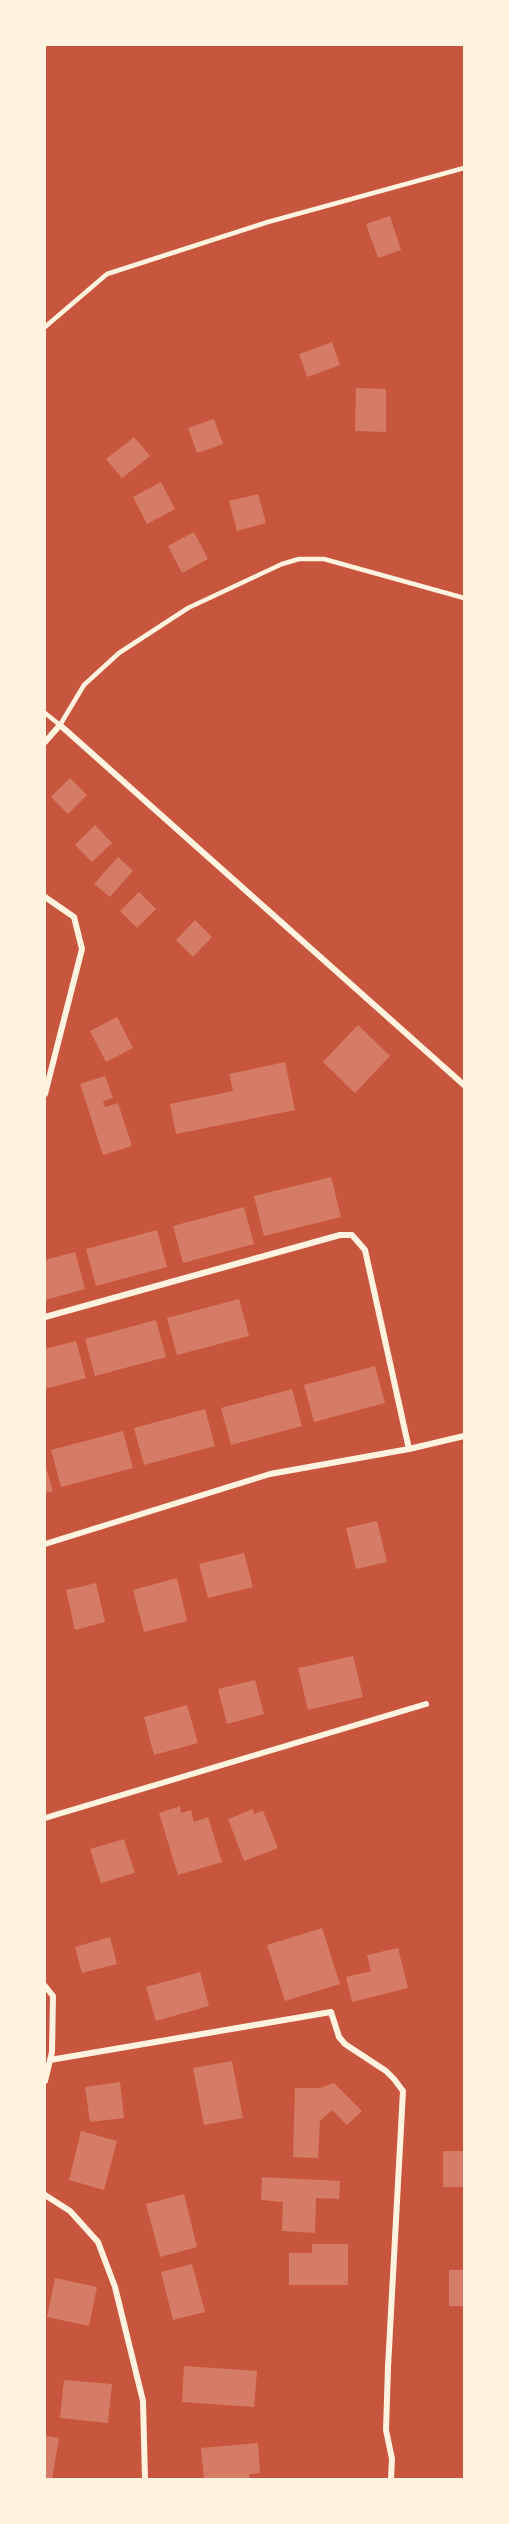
<!DOCTYPE html>
<style>
body{margin:0}
#map{position:relative;width:509px;height:2524px;overflow:hidden;background:#c8553d;font-family:Inter,sans-serif}
canvas{display:block}
.frame{position:absolute;inset:0;border:46px solid #fff3e0;pointer-events:none}
</style>
<div id="map">
<canvas width="509" height="2524"></canvas>
<div class="frame"></div>
</div>
<script>
const c = document.querySelector('canvas').getContext('2d');
c.lineJoin = 'round';
function fillPath(path, color) {
  c.fillStyle = color;
  c.fill(path, 'evenodd');
}
function shape(rows) {
  const path = new Path2D();
  for (const r of rows) {
    path.moveTo(r[0], r[1]);
    for (let i = 2; i < r.length; i += 2) path.lineTo(r[i], r[i + 1]);
  }
  return path;
}
function strokePath(path, color, width, dash) {
  c.strokeStyle = color;
  c.lineWidth = width;
  c.lineCap = dash ? 'butt' : 'round';
  c.setLineDash(dash || []);
  c.stroke(path);
}
fillPath(shape([
 [390,216,401,250,378,258,366,224],
 [332,342,340,365,307,377,299,354],
 [356,388,386,389,386,432,355,431],
 [214,419,223,444,197,453,188,428],
 [134,437,150,456,122,478,106,459],
 [161,482,175,509,147,524,133,497],
 [258,494,266,523,237,531,229,501],
 [194,532,208,559,182,573,168,546],
 [70,778,87,795,68,814,51,797],
 [95,825,112,843,92,862,75,845],
 [118,857,133,871,110,897,94,884],
 [139,892,156,909,137,928,120,911],
 [195,920,212,937,193,957,176,940],
 [117,1017,133,1048,106,1062,90,1031],
 [358,1025,390,1056,355,1093,323,1062],
 [285,1062,295,1110,176,1134,170,1104,233,1091,229,1074],
 [105,1076,113,1098,103,1101,105,1107,118,1103,132,1146,103,1155,80,1084],
 [331,1177,341,1217,264,1236,254,1196],
 [244,1207,254,1244,183,1263,173,1226],
 [157,1230,167,1267,96,1286,86,1249],
 [75,1252,85,1289,45,1300,45,1260],
 [239,1299,249,1336,177,1355,167,1318],
 [156,1320,166,1357,95,1376,85,1339],
 [76,1341,86,1378,45,1389,45,1349],
 [375,1366,385,1403,314,1422,304,1385],
 [292,1389,302,1426,231,1445,221,1408],
 [205,1409,215,1446,144,1465,134,1428],
 [123,1431,133,1468,61,1487,51,1450],
 [45,1464,53,1491,45,1493],
 [377,1521,387,1562,356,1569,346,1528],
 [244,1553,253,1587,208,1598,199,1564],
 [177,1578,187,1621,144,1632,133,1590],
 [96,1583,105,1622,75,1630,66,1590],
 [353,1656,363,1697,308,1710,298,1668],
 [255,1680,264,1714,227,1724,218,1689],
 [187,1705,198,1743,154,1755,144,1717],
 [180,1806,181,1813,191,1810,194,1822,208,1817,222,1862,178,1875,159,1813],
 [253,1809,254,1814,263,1811,278,1848,244,1861,228,1819],
 [124,1839,135,1873,101,1883,90,1849],
 [322,1928,340,1984,285,2001,267,1945],
 [110,1937,117,1964,82,1973,75,1947],
 [398,1948,408,1988,352,2002,346,1977,371,1971,367,1955],
 [200,1972,209,2006,156,2021,146,1987],
 [232,2061,243,2118,204,2125,193,2068],
 [120,2082,124,2118,90,2122,85,2087],
 [334,2083,362,2111,347,2125,332,2110,320,2121,318,2158,293,2157,295,2088,320,2088],
 [81,2131,117,2141,104,2190,69,2180],
 [443,2151,464,2151,464,2187,443,2187],
 [262,2177,340,2181,339,2199,316,2198,315,2233,282,2231,283,2202,261,2200],
 [184,2194,197,2247,160,2257,146,2204],
 [312,2244,348,2244,348,2285,289,2285,289,2253,312,2253],
 [192,2264,205,2312,173,2320,161,2272],
 [449,2270,464,2270,464,2306,449,2306],
 [55,2278,97,2287,89,2326,47,2317],
 [184,2366,257,2371,254,2407,182,2402],
 [64,2380,112,2384,108,2423,60,2418],
 [45,2436,59,2438,52,2479,45,2479],
 [258,2443,260,2473,249,2474,250,2479,204,2479,201,2448]
]), '#d67c66');
strokePath(shape([
 [45,327,107,274,268,222,464,168],
 [45,713,60,725,84,685,119,653,188,608,282,564,299,559,324,559,464,598]
]), '#fff3e0', 4.5);
strokePath(shape([
 [45,742,60,725,464,1085],
 [45,897,74,917,82,949,45,1094],
 [45,1317,340,1235,352,1235,365,1250,409,1449],
 [45,1544,270,1474,409,1449,464,1436],
 [45,1818,426,1704],
 [45,1986,53,1996,52,2052,45,2081],
 [50,2060,331,2012,339,2037,345,2044,386,2071,394,2079,403,2091,388,2367,386,2430,392,2459,391,2479],
 [45,2195,70,2211,98,2242,115,2287,143,2401,145,2479]
]), '#fff3e0', 6);
</script>
